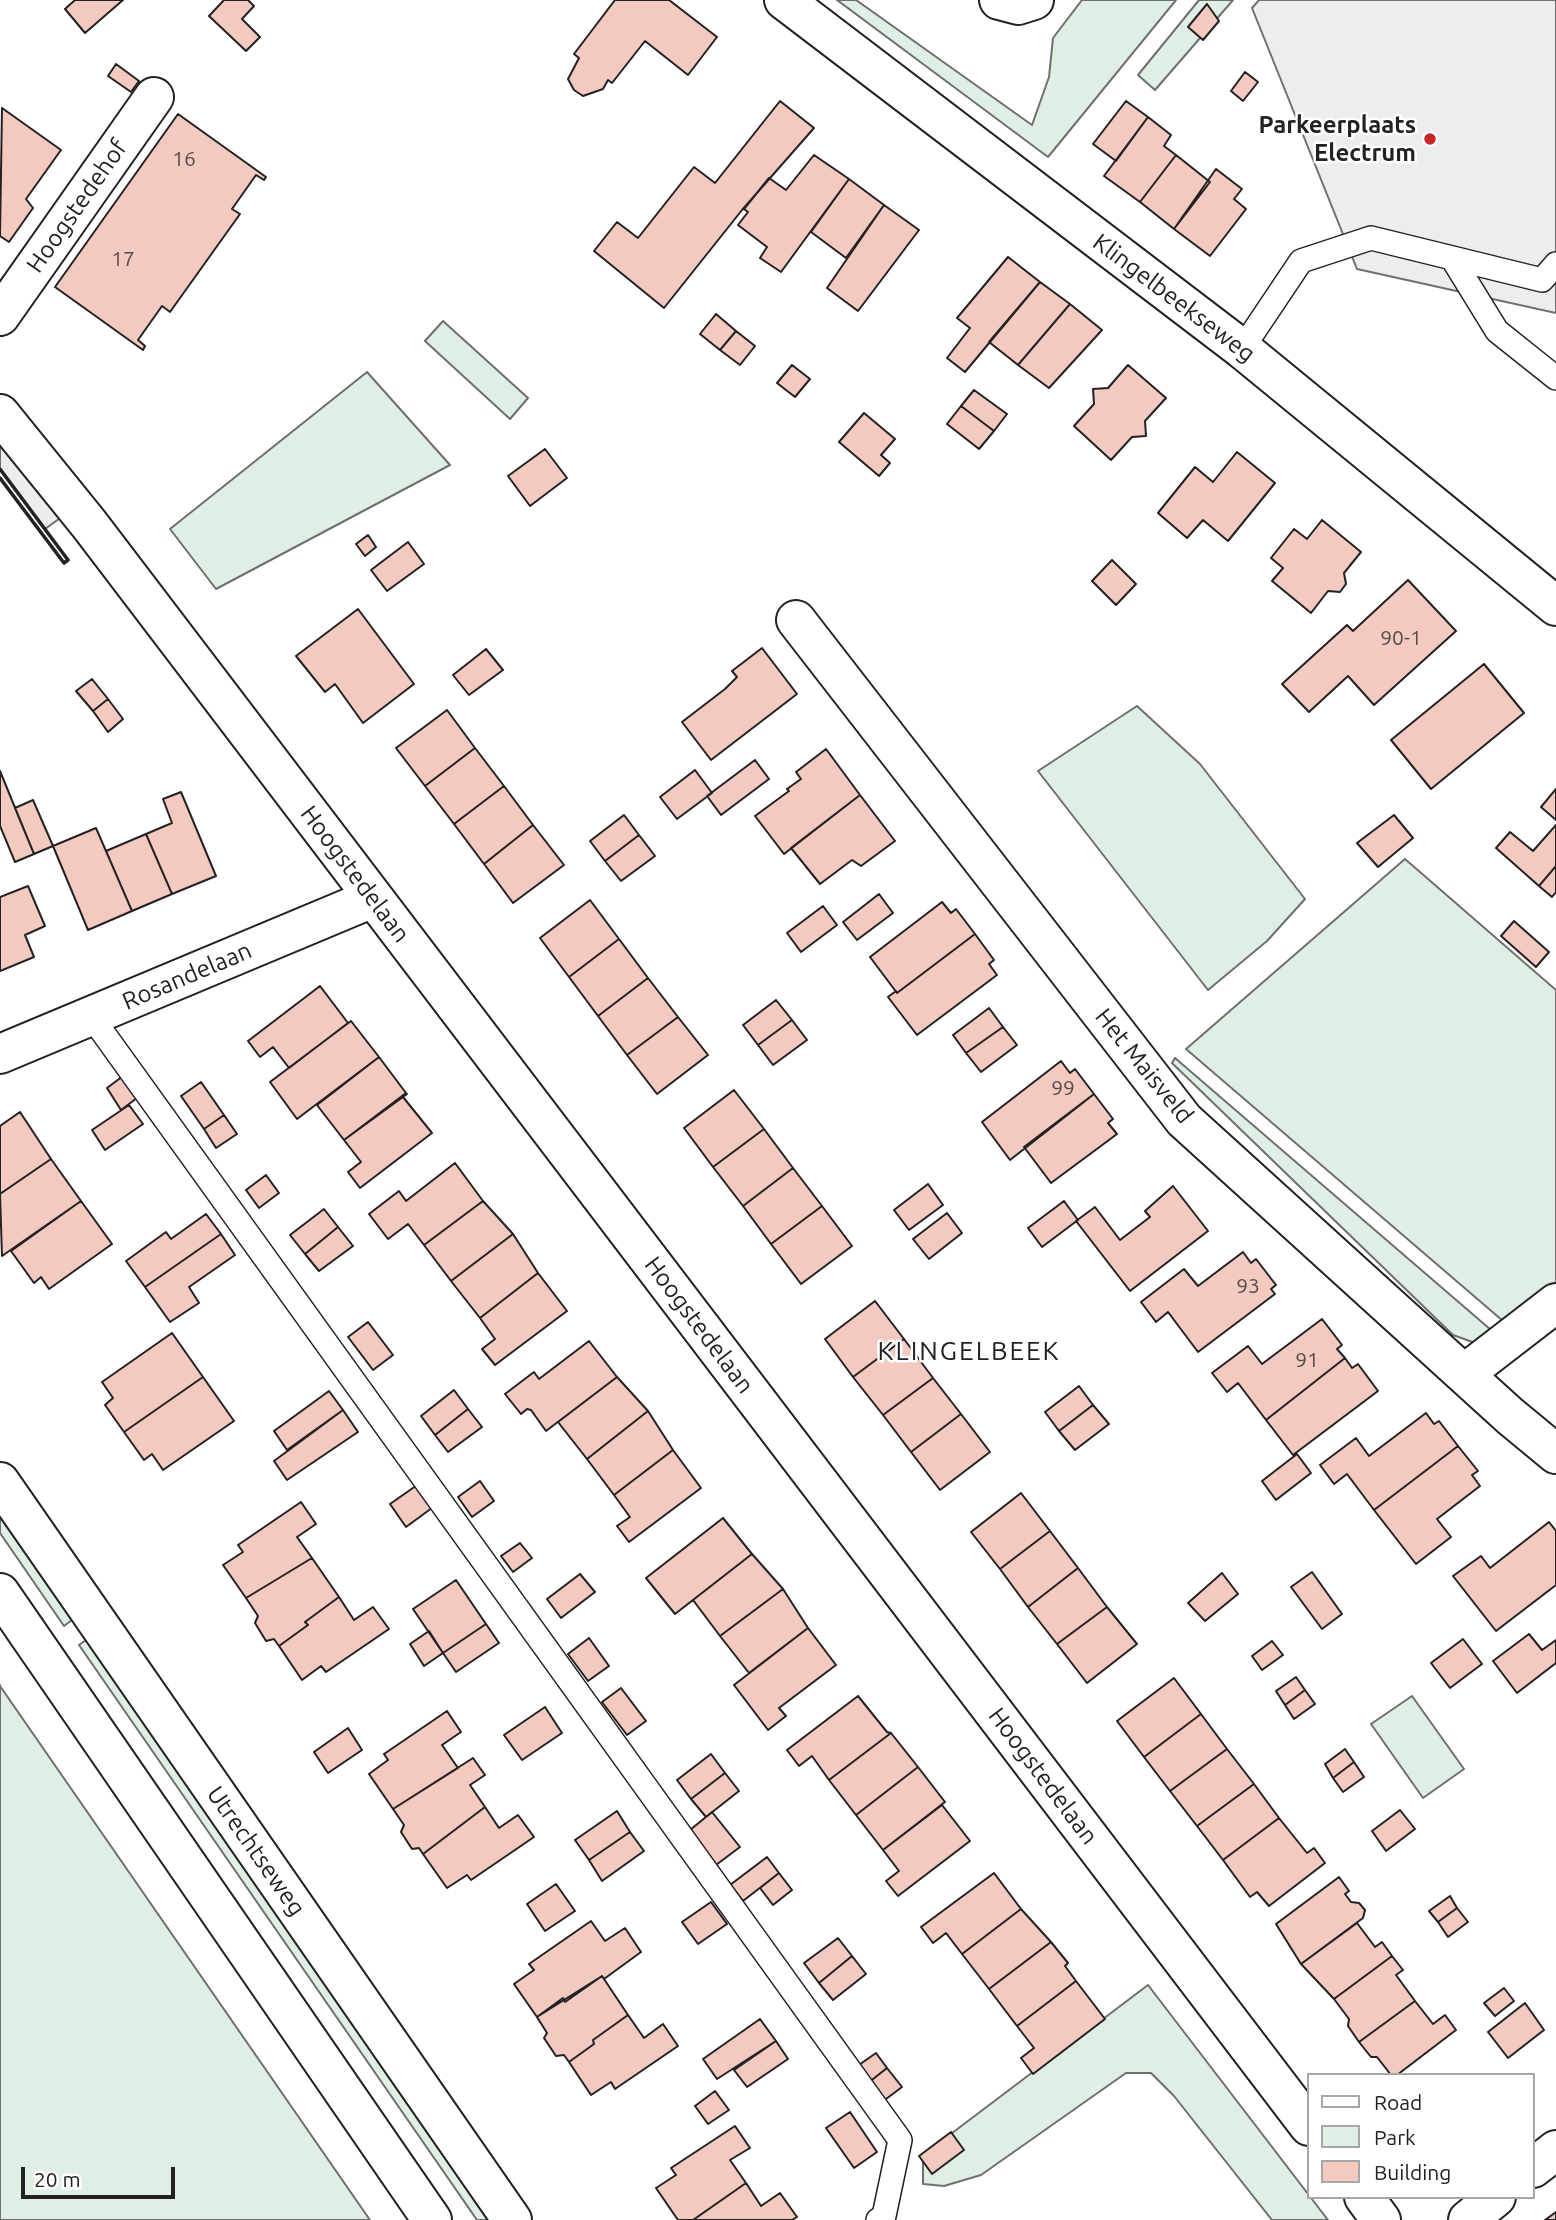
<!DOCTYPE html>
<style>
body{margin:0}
#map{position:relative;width:1556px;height:2220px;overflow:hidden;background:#fff;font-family:Ubuntu,sans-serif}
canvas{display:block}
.legend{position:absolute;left:1307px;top:2073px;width:228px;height:126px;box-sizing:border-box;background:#fff;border:2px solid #a7a7a7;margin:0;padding:9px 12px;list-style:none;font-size:21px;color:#222}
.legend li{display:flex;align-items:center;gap:14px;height:35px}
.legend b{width:35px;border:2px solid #a7a7a7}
.scale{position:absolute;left:21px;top:2167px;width:154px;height:32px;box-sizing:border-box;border:4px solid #222;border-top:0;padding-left:9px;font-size:21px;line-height:24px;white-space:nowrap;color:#222;-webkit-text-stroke:5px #fff;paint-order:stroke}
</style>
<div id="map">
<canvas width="1556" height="2220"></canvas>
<ul class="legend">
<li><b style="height:9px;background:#fff"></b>Road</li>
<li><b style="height:19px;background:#e0efe3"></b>Park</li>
<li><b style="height:19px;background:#f3c9c0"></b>Building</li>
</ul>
<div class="scale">20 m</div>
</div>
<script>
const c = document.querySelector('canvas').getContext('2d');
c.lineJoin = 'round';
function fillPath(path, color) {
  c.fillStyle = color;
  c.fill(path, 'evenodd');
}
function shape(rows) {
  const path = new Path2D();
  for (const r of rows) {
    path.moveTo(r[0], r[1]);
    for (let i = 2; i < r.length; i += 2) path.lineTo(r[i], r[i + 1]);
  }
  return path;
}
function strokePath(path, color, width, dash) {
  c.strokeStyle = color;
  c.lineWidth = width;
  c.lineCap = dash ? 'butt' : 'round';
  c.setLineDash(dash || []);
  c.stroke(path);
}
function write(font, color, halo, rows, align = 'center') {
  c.font = font + ' Ubuntu,sans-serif';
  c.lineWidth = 5;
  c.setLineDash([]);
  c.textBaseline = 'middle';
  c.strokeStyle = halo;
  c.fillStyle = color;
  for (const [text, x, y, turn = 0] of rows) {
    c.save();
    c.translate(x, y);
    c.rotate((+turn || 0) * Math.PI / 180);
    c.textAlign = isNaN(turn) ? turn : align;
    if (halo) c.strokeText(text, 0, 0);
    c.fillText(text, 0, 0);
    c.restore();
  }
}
const green = shape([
 [837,0,856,0,1032,125,1049,77,1053,38,1082,0,1176,0,1048,157,837,0],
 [1199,0,1233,0,1155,90,1138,75,1199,0],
 [443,321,528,398,510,419,425,341,443,321],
 [367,372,450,465,216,589,170,529,367,372],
 [1137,706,1200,764,1305,899,1267,941,1208,990,1038,771,1137,706],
 [1405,859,1556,990,1556,1288,1510,1327,1186,1049,1405,859],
 [1175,1058,1498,1336,1486,1347,1453,1335,1172,1063,1175,1058],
 [0,1517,72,1620,64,1626,0,1533,0,1517],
 [86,1640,488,2220,477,2220,79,1645,86,1640],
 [0,1685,0,1686,370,2220,0,2220,0,1685],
 [1412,1696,1464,1769,1423,1798,1371,1724,1412,1696],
 [1148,1985,1328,2220,1272,2220,1174,2096,1151,2073,1126,2073,981,2175,944,2186,923,2184,923,2155,1148,1985]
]);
fillPath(green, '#e0efe3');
strokePath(green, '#6f6f6f', 2);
const parking = shape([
 [1259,0,1556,0,1556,313,1357,269,1252,8,1259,0],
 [0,432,63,516,45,529,0,469,0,432]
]);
fillPath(parking, '#ededed');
strokePath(parking, '#6f6f6f', 2);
const building = shape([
 [75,0,123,0,85,33,65,9,75,0],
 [224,0,248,0,254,6,242,19,260,37,246,51,209,16,224,0],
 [615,0,669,0,717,37,688,75,645,41,612,83,608,80,603,89,583,96,574,90,568,79,579,58,574,54,615,0],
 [1207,4,1219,21,1203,40,1188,27,1207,4],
 [116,64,139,81,131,92,108,76,116,64],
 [1245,72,1258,82,1243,101,1231,91,1245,72],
 [780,101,814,128,742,210,664,308,594,251,617,222,638,238,694,167,715,183,780,101],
 [1126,101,1148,117,1116,161,1093,144,1126,101],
 [2,108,61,150,26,199,33,208,9,242,0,236,2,108],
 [178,114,266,177,264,180,256,175,232,209,240,214,170,312,162,306,138,340,145,346,143,350,55,287,178,114],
 [1148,117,1171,135,1164,146,1176,155,1140,202,1104,176,1148,117],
 [814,155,849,179,781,272,760,258,767,247,738,225,748,212,744,209,769,178,786,190,814,155],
 [1176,155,1210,182,1174,229,1140,202,1176,155],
 [1216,169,1242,189,1234,199,1246,209,1210,256,1174,229,1216,169],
 [849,179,884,205,846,258,811,232,849,179],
 [884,205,919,230,858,311,827,288,884,205],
 [1008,257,1040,282,965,372,947,358,970,328,957,318,1008,257],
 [1040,282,1070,304,1018,365,989,342,1040,282],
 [1070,304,1102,330,1049,388,1018,365,1070,304],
 [716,314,736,331,720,350,700,334,716,314],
 [736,331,755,346,740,365,720,350,736,331],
 [792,365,810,379,795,397,777,383,792,365],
 [1128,365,1166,398,1145,421,1146,436,1132,437,1111,460,1074,426,1094,404,1093,389,1108,388,1128,365],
 [974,390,1007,414,994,431,961,406,974,390],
 [961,406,994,431,979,449,947,424,961,406],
 [864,413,895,439,881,455,890,463,879,476,839,442,864,413],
 [545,449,567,478,530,506,508,476,545,449],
 [1237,452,1275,483,1228,541,1203,520,1187,538,1158,513,1195,467,1213,482,1237,452],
 [1322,520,1361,552,1344,573,1346,584,1340,592,1328,591,1311,613,1272,581,1283,568,1271,558,1294,529,1307,539,1322,520],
 [368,535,376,547,365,556,356,544,368,535],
 [408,542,424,564,387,591,371,570,408,542],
 [1112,560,1136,584,1116,605,1092,581,1112,560],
 [1408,580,1456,631,1374,705,1348,676,1309,712,1282,684,1347,625,1353,631,1408,580],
 [358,609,414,684,363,723,335,684,325,692,296,656,358,609],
 [762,648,797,694,711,760,682,722,725,689,737,677,732,671,762,648],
 [486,649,503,670,469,695,453,675,486,649],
 [1484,664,1524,713,1431,789,1391,740,1484,664],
 [92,679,108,699,93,711,76,691,92,679],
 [108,699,123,719,108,732,93,711,108,699],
 [447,710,475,748,425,786,396,748,447,710],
 [475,748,504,786,454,824,425,786,475,748],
 [826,749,860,795,784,854,755,816,789,791,787,789,801,779,796,772,826,749],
 [755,760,769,779,721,815,707,796,755,760],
 [695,770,712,793,677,819,660,797,695,770],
 [0,771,34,854,15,862,0,826,0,771],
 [504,786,533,825,484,864,454,824,504,786],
 [1556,789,1556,820,1541,807,1556,789],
 [181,792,216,876,172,894,146,834,172,823,163,799,181,792],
 [860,795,895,841,861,866,852,860,820,884,791,848,860,795],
 [33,800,53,846,34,854,15,808,33,800],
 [624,815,639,835,605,861,590,841,624,815],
 [1394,815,1413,838,1378,867,1357,843,1394,815],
 [533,825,564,865,513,903,484,864,533,825],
 [1556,825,1556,866,1539,886,1496,848,1510,832,1533,851,1556,825],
 [96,828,132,911,88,930,53,846,96,828],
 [146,834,172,894,132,911,106,851,146,834],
 [639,835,655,856,621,881,605,861,639,835],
 [1556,866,1556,892,1552,897,1539,886,1556,866],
 [28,886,45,926,25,935,34,957,0,971,0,897,28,886],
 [879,894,893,913,857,940,843,922,879,894],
 [590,900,619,939,569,977,540,938,590,900],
 [942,902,951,913,956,909,975,934,897,993,870,957,942,902],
 [823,906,837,925,801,952,787,933,823,906],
 [1514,921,1549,952,1536,967,1501,936,1514,921],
 [975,934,994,960,989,964,997,975,917,1035,888,997,896,991,897,993,975,934],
 [619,939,648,978,598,1016,569,977,619,939],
 [648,978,678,1017,627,1055,598,1016,648,978],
 [320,986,348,1023,289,1068,273,1047,260,1057,248,1041,320,986],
 [776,1000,792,1020,758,1045,743,1025,776,1000],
 [989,1008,1003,1027,966,1053,953,1035,989,1008],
 [678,1017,708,1055,657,1094,627,1055,678,1017],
 [792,1020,807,1040,773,1065,758,1045,792,1020],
 [351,1021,379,1057,297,1119,270,1082,351,1021],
 [1003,1027,1017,1045,981,1072,966,1053,1003,1027],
 [379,1057,406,1093,344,1140,317,1105,379,1057],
 [1061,1061,1070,1073,1075,1069,1094,1094,1010,1160,982,1122,1061,1061],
 [127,1073,137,1098,121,1110,107,1088,127,1073],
 [201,1082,224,1115,204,1129,181,1096,201,1082],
 [734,1090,764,1129,713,1167,684,1128,734,1090],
 [407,1094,403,1097,432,1133,360,1188,348,1172,361,1162,344,1140,407,1094],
 [1094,1094,1113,1119,1108,1123,1117,1134,1051,1183,1024,1147,1094,1094],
 [129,1105,143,1124,105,1150,92,1130,129,1105],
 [20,1112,51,1159,0,1194,0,1126,20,1112],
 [224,1115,237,1134,216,1148,204,1129,224,1115],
 [764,1129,793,1168,743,1206,713,1167,764,1129],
 [51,1159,81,1201,2,1256,0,1194,51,1159],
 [455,1163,483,1201,424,1245,408,1224,388,1239,369,1214,399,1191,406,1201,455,1163],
 [793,1168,822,1206,771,1244,743,1206,793,1168],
 [266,1175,279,1193,259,1208,246,1190,266,1175],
 [928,1184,943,1205,909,1230,894,1210,928,1184],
 [1173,1186,1208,1231,1130,1291,1076,1221,1095,1207,1120,1240,1150,1217,1145,1211,1173,1186],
 [81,1201,112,1244,49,1289,41,1277,34,1283,11,1251,81,1201],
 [483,1201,513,1234,451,1281,424,1245,483,1201],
 [1064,1201,1078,1220,1042,1247,1028,1228,1064,1201],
 [822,1206,852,1246,801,1284,771,1244,822,1206],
 [324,1209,338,1227,305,1254,290,1235,324,1209],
 [947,1213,962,1233,929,1259,913,1239,947,1213],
 [206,1214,221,1234,145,1287,126,1261,166,1232,171,1239,206,1214],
 [338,1227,353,1246,319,1271,305,1254,338,1227],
 [221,1234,235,1255,189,1287,199,1303,170,1322,145,1287,221,1234],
 [513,1234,538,1273,480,1318,451,1281,513,1234],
 [1243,1252,1251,1263,1256,1259,1276,1285,1271,1289,1275,1294,1198,1352,1168,1312,1156,1322,1141,1302,1184,1269,1198,1286,1243,1252],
 [538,1273,567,1311,495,1365,482,1349,495,1339,480,1318,538,1273],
 [875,1301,904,1339,853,1377,825,1339,875,1301],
 [1322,1319,1342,1345,1337,1349,1345,1358,1266,1420,1238,1383,1227,1392,1212,1373,1248,1346,1262,1364,1322,1319],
 [368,1322,393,1355,373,1370,348,1337,368,1322],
 [172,1333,203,1377,124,1432,105,1405,113,1398,102,1382,172,1333],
 [904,1339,933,1378,883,1415,853,1377,904,1339],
 [589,1341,617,1377,546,1431,531,1410,527,1409,521,1414,505,1394,534,1372,539,1379,589,1341],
 [1345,1358,1352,1368,1358,1364,1378,1391,1293,1455,1266,1420,1345,1358],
 [203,1377,234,1421,163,1470,152,1454,144,1460,124,1432,203,1377],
 [617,1377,648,1411,587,1459,558,1422,617,1377],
 [933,1378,961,1414,911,1452,883,1415,933,1378],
 [1079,1386,1093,1405,1059,1431,1045,1412,1079,1386],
 [454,1390,468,1409,435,1435,421,1416,454,1390],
 [329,1391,343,1410,287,1450,274,1431,329,1391],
 [1093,1405,1109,1424,1075,1450,1059,1431,1093,1405],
 [468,1409,482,1427,448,1452,435,1435,468,1409],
 [343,1410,358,1432,287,1480,274,1461,343,1410],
 [648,1411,673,1450,614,1495,587,1459,648,1411],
 [1426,1413,1434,1424,1439,1421,1458,1446,1374,1510,1347,1474,1334,1484,1320,1465,1356,1438,1369,1456,1426,1413],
 [961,1414,990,1452,940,1490,911,1452,961,1414],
 [1458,1446,1478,1471,1472,1475,1480,1486,1437,1519,1451,1537,1416,1564,1374,1510,1458,1446],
 [673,1450,701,1488,629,1542,617,1526,630,1517,614,1495,673,1450],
 [1297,1454,1311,1473,1276,1500,1262,1481,1297,1454],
 [480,1481,494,1501,472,1517,458,1497,480,1481],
 [420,1483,436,1505,406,1527,390,1504,420,1483],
 [1021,1493,1050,1531,1000,1569,971,1532,1021,1493],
 [301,1502,316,1524,297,1537,312,1558,246,1598,223,1565,243,1552,238,1545,301,1502],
 [723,1518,752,1554,675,1614,646,1578,723,1518],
 [1549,1522,1556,1531,1556,1585,1496,1631,1453,1576,1481,1556,1490,1568,1549,1522],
 [1050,1531,1078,1568,1028,1607,1000,1569,1050,1531],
 [520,1543,532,1558,513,1572,501,1556,520,1543],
 [752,1554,783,1589,720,1636,693,1600,752,1554],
 [312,1558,339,1597,305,1622,308,1625,279,1646,274,1639,266,1641,255,1623,258,1616,246,1598,312,1558],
 [1078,1568,1107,1607,1057,1644,1028,1607,1078,1568],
 [1312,1572,1342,1614,1322,1629,1291,1587,1312,1572],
 [1222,1573,1238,1594,1205,1621,1188,1603,1222,1573],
 [580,1574,595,1592,561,1618,547,1599,580,1574],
 [456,1580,486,1624,443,1653,413,1609,456,1580],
 [783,1589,808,1628,749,1673,720,1636,783,1589],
 [339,1597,354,1620,373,1607,389,1629,326,1672,321,1666,302,1680,279,1646,308,1625,305,1622,339,1597],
 [1107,1607,1137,1644,1087,1683,1057,1644,1107,1607],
 [486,1624,499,1643,456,1672,443,1653,486,1624],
 [808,1628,836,1665,779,1708,786,1716,768,1730,734,1685,808,1628],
 [429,1631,443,1653,424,1666,410,1644,429,1631],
 [1529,1634,1542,1650,1556,1640,1556,1663,1517,1693,1493,1661,1529,1634],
 [589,1638,609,1666,588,1681,568,1654,589,1638],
 [1463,1639,1482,1664,1450,1688,1431,1663,1463,1639],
 [1272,1641,1283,1655,1262,1670,1252,1656,1272,1641],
 [1296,1677,1305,1690,1285,1705,1276,1691,1296,1677],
 [1174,1678,1201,1714,1144,1757,1117,1721,1174,1678],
 [621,1688,646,1721,627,1735,602,1702,621,1688],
 [1305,1690,1315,1704,1294,1719,1285,1705,1305,1690],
 [858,1696,887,1732,891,1733,829,1780,812,1756,799,1766,787,1750,858,1696],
 [545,1707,562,1733,522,1760,504,1735,545,1707],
 [447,1711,461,1732,442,1745,458,1768,393,1809,369,1774,388,1760,384,1754,447,1711],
 [1201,1714,1227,1749,1170,1791,1144,1757,1201,1714],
 [348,1728,362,1750,328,1773,314,1752,348,1728],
 [891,1733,918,1767,856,1815,829,1780,891,1733],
 [1227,1749,1254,1784,1197,1826,1170,1791,1227,1749],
 [1345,1749,1354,1762,1333,1778,1325,1764,1345,1749],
 [711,1754,725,1773,691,1799,677,1780,711,1754],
 [473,1758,485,1775,470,1785,485,1807,423,1854,419,1848,412,1849,401,1832,404,1825,393,1809,473,1758],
 [1354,1762,1364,1777,1343,1792,1333,1778,1354,1762],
 [918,1767,945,1802,883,1850,856,1815,918,1767],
 [725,1773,739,1791,706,1817,691,1799,725,1773],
 [1254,1784,1279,1818,1223,1860,1197,1826,1254,1784],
 [942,1805,970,1841,898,1896,886,1881,899,1871,883,1850,942,1805],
 [485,1807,499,1828,518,1815,534,1837,471,1880,467,1875,447,1888,423,1854,485,1807],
 [1400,1810,1415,1829,1386,1851,1372,1831,1400,1810],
 [617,1811,630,1832,589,1860,575,1840,617,1811],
 [712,1812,740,1847,716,1865,690,1830,712,1812],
 [1279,1818,1307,1853,1314,1848,1325,1863,1269,1906,1257,1892,1250,1897,1223,1860,1279,1818],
 [630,1832,644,1851,602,1881,589,1860,630,1832],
 [767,1857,779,1873,743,1901,730,1885,767,1857],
 [779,1873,792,1890,773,1905,760,1888,779,1873],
 [994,1873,1021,1909,962,1954,946,1933,933,1943,921,1927,994,1873],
 [1339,1877,1349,1891,1345,1894,1351,1902,1359,1903,1365,1910,1363,1918,1301,1964,1276,1924,1339,1877],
 [556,1884,575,1911,545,1931,527,1904,556,1884],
 [1450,1896,1457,1908,1438,1922,1429,1911,1450,1896],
 [711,1902,727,1924,698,1944,682,1922,711,1902],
 [1457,1908,1468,1922,1448,1937,1438,1922,1457,1908],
 [1021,1909,1051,1942,989,1989,962,1954,1021,1909],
 [591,1921,605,1941,625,1928,641,1952,604,1979,602,1976,565,2002,563,1998,537,2017,514,1984,534,1970,529,1964,591,1921],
 [1357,1923,1375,1947,1382,1942,1392,1956,1334,1999,1301,1964,1357,1923],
 [838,1938,852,1956,819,1983,804,1963,838,1938],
 [1051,1942,1068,1963,1065,1966,1076,1981,1017,2026,989,1989,1051,1942],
 [852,1956,866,1974,833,2000,819,1983,852,1956],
 [1392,1956,1403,1970,1396,1975,1415,2001,1359,2042,1348,2026,1349,2019,1334,1999,1392,1956],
 [602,1976,628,2015,593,2040,594,2044,569,2062,564,2055,556,2056,544,2038,547,2033,537,2017,602,1976],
 [1076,1981,1105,2019,1033,2074,1021,2058,1034,2048,1017,2026,1076,1981],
 [1504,1988,1514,2001,1495,2016,1484,2003,1504,1988],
 [1415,2001,1433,2024,1445,2015,1456,2030,1397,2075,1391,2075,1377,2057,1371,2057,1359,2042,1415,2001],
 [1525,2003,1544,2030,1508,2058,1488,2032,1525,2003],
 [628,2015,644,2038,663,2024,678,2046,615,2089,611,2082,591,2095,569,2062,594,2044,593,2040,628,2015],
 [760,2019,776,2041,717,2079,703,2059,760,2019],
 [776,2041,788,2059,747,2087,734,2070,776,2041],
 [876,2053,887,2068,868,2083,856,2067,876,2053],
 [887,2068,902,2087,882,2102,868,2083,887,2068],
 [715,2091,729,2110,708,2124,695,2106,715,2091],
 [850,2112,877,2152,854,2168,826,2128,850,2112],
 [735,2126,750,2148,730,2160,746,2183,693,2220,678,2220,656,2188,676,2175,671,2168,735,2126],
 [951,2132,964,2150,932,2174,919,2156,951,2132],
 [746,2183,761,2206,780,2193,797,2217,792,2220,693,2220,746,2183],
 [1556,2212,1556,2220,1545,2220,1556,2212]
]);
fillPath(building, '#f3c9c0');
strokePath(building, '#222', 2);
const service = shape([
 [1452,258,1497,331,1556,378],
 [1242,349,1301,261,1371,238,1542,280,1556,264],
 [91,1016,900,2140,884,2216,878,2220]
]);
const minor = shape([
 [784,0,1242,349,1556,606],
 [999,0,1018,5,1034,0],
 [0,316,154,97],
 [0,414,89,524,1309,2126],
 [796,620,1184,1120,1510,1416,1556,1454],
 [0,1054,373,898],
 [1464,1374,1556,1303],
 [0,1482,512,2220],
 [1533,2168,1556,2150],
 [1364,2197,1381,2220],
 [1468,2220,1496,2197]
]);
const primary = shape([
 [0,1593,432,2220]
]);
strokePath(service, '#222', 26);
strokePath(minor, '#222', 42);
strokePath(primary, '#222', 42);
strokePath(service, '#fff', 23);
strokePath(minor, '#fff', 38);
strokePath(primary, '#fff', 38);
strokePath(shape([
 [0,469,68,560,64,563],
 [0,478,64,563]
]), '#222', 3.5);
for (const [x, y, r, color] of [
 [1430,139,7,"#c62828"]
]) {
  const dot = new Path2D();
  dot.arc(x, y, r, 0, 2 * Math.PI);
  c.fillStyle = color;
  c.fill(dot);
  strokePath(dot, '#fff', 2.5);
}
write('21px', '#564c4a', null, [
 ["16",184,159],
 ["17",123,259],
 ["90-1",1401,638],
 ["99",1063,1088],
 ["93",1248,1286],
 ["91",1307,1360]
]);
write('bold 24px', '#222', '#fff', [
 ["Parkeerplaats",1416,125],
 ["Electrum",1416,153]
], 'right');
write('24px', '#222', '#fff', [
 ["Hoogstedehof",77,206,-55],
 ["Klingelbeekseweg",1174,298,37],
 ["Hoogstedelaan",355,874,53],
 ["Rosandelaan",187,976,-23],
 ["Het Maisveld",1144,1066,51],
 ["Hoogstedelaan",699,1325,53],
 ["Hoogstedelaan",1043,1776,53],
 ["Utrechtseweg",256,1851,55]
]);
c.letterSpacing = '2px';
write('26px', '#222', '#fff', [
 ["KLINGELBEEK",969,1351]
]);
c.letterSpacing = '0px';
</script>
